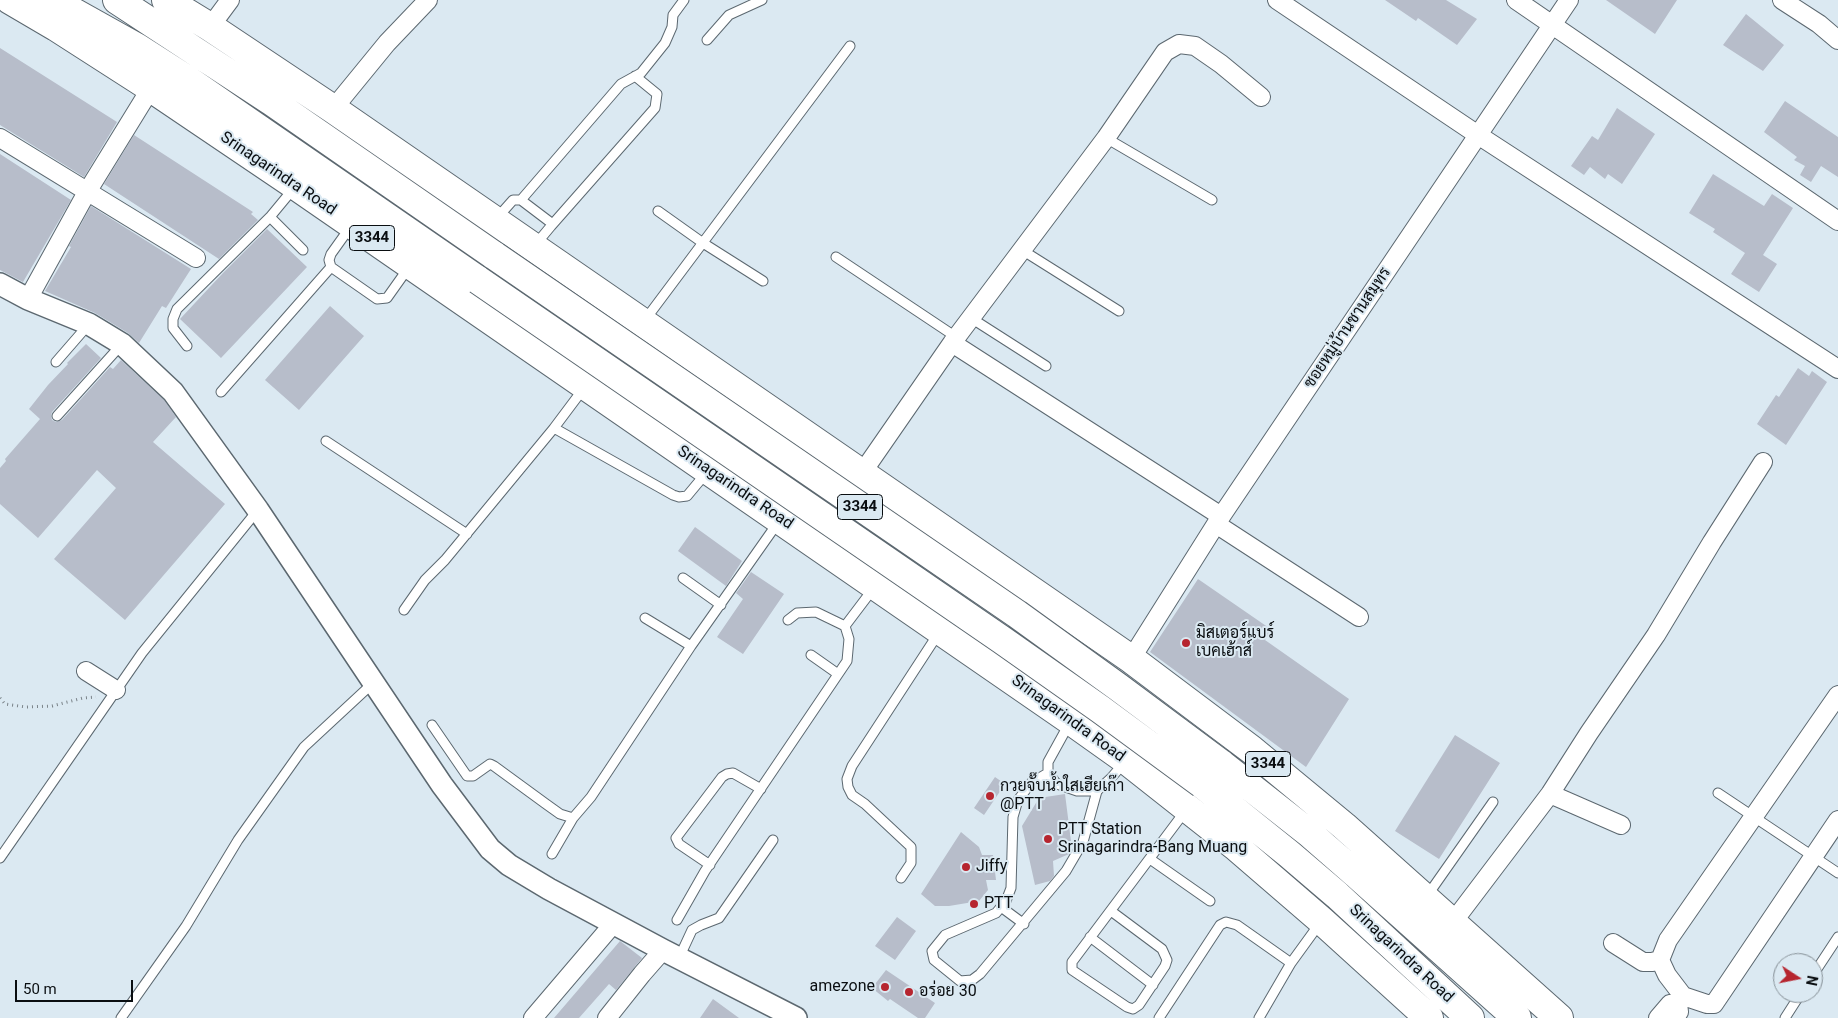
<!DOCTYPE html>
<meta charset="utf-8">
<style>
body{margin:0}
#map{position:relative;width:1838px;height:1018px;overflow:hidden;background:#dbe9f2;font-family:Roboto,sans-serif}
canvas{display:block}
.north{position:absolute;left:1773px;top:953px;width:50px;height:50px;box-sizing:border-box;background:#dbe9f2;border:1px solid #879198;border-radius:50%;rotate:101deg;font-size:14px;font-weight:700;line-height:20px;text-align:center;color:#0a0e11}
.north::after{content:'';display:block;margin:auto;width:18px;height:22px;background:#b6252f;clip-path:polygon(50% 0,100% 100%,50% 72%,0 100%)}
.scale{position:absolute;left:15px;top:980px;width:118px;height:22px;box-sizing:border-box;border:2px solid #0a0e11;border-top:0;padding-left:6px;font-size:15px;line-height:18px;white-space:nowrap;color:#0a0e11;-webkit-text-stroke:4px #dbe9f2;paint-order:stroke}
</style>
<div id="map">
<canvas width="1838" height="1018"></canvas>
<div class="north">N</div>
<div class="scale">50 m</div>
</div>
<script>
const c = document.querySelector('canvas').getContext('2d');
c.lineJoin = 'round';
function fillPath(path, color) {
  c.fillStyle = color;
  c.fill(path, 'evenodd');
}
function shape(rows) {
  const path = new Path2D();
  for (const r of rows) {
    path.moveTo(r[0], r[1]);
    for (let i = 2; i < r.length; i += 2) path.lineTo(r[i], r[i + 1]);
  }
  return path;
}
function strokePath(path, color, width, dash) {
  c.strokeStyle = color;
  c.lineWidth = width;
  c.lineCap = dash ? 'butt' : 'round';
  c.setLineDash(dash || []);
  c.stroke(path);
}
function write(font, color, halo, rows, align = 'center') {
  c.font = font + ' Roboto,Sarabun,sans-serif';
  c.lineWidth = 4;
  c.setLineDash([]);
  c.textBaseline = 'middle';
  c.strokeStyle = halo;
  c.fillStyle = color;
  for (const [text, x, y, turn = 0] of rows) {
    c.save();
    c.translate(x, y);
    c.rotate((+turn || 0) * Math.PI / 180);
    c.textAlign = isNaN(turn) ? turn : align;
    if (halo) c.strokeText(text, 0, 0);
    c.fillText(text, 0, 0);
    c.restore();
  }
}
fillPath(shape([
 [1385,0,1446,0,1477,19,1457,45,1418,18,1416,21],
 [1606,0,1677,0,1655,34],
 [1746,14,1784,45,1763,71,1723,45],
 [0,48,117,122,84,177,0,125],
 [1785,101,1838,137,1838,177,1821,166,1811,182,1800,175,1805,166,1794,160,1797,157,1764,132],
 [1617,108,1655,134,1622,184,1608,174,1605,179,1590,167,1584,175,1571,166,1592,136,1598,140],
 [134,135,253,212,251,214,258,220,219,259,104,184],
 [0,154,71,200,23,282,0,270],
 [1713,174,1764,206,1772,194,1793,208,1763,255,1777,264,1759,292,1731,274,1745,253,1713,232,1715,229,1689,213],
 [91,206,191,269,166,308,162,306,139,343,128,333,95,313,45,291,71,247,69,246],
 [267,229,307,267,221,358,180,319,223,273],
 [330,306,364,336,299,410,265,380],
 [86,344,101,358,52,412,51,415,52,420,56,422,62,420,110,367,113,369,121,360,164,400,176,417,153,442,225,504,125,620,54,559,116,488,97,470,38,538,0,504,0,468,6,461,5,459,40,419,29,409,48,385,68,364,67,363],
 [1798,368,1809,376,1812,371,1827,382,1786,445,1757,424,1776,395,1779,397],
 [695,527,742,561,726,586,678,551],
 [751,572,784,594,743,654,717,637,743,599,736,593],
 [1198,579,1272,630,1265,640,1349,699,1306,767,1150,652],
 [1455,735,1500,763,1439,859,1395,831],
 [995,777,1005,784,984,815,974,808],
 [1065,794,1072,849,1069,854,1053,861,1054,876,1050,881,1035,885,1022,826,1039,798],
 [961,832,979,847,982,855,993,855,996,880,986,880,988,890,979,901,949,906,935,906,921,894],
 [897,917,916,931,895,960,875,946],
 [620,941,642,958,616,990,609,984,579,1018,554,1018],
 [886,970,935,1003,925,1018,918,1018,890,999,888,1001,872,988],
 [713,999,739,1018,700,1018]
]), '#b7bdca');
const service = shape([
 [707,40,729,15,762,0],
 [1106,138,1212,200],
 [294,188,270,217,303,250],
 [521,200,621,84,641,73,665,43,672,27,673,15,684,0],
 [658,211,703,243,763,281],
 [497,218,513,200,521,200,550,222,551,226,536,244],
 [351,226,331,254,329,260,331,267,377,299,387,298,409,267],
 [551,226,655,108,657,94,635,76],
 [1022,250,1119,311],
 [836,257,956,337],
 [971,318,1046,366],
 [645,320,850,46],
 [187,346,173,328,173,319,177,309,270,217],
 [56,362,89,324],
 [584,388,554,428,673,495,679,497,687,496,707,472],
 [221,392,331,267],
 [57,416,122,344],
 [326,441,467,534],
 [683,578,721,605],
 [404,610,425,580,445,560,554,428],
 [645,618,691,646],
 [788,620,797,613,816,612,845,626],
 [811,655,838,674],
 [1069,724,1048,762,1048,773,1057,784,1077,791,1097,791,1111,778,1124,763],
 [432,725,467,776,473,776,490,764,494,766,546,804,560,814,573,818,591,797,691,646,779,521],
 [1048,773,1031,783,1018,800,1013,817,1011,888,1006,901,996,913,945,935,932,951,934,960,960,981,972,980,980,974,1066,871,1083,842,1097,791],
 [1718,793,1838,873],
 [552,854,573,818],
 [0,858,142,653,257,511],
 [1150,859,1210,901],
 [710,865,679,844,676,838,722,777,727,774,733,773,761,789],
 [901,878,911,863,911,847,865,804,852,795,848,787,847,779,852,766,938,634],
 [1427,896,1493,802],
 [1001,907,1024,924],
 [1111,911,1162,949,1167,960,1165,966,1139,1005,1133,1009,1127,1007,1072,970,1072,962,1186,810],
 [677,920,705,871,847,661,849,639,845,626,873,589],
 [1090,937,1153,985],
 [679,958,692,930,701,925,719,918,773,840],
 [1813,975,1838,937],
 [121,1018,186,926,238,840,304,747,373,683],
 [1159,1018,1220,925,1226,922,1237,925,1291,963],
 [1259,1018,1291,963,1320,923],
 [1785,1018,1801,993]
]);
const minor = shape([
 [1277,0,1478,135,1838,369],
 [1516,0,1838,221],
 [1782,0,1819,24,1838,40],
 [210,27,230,0],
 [333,109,387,43,428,0],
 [0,138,196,258],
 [28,299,87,192,151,88],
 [952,343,1221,516],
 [862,473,952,343,1106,138,1165,52,1179,44,1195,46,1221,64,1261,97],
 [1216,524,1359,617],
 [1131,659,1216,524,1569,0],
 [86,671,116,690],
 [1550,794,1621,825],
 [1453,922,1550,794,1589,733,1656,635,1712,542,1763,462],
 [1613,943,1643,962,1652,962,1660,960],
 [1683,996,1707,1004,1714,1004,1838,820],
 [533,1018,614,923],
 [607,1018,642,974,663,950],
 [1658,1018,1670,1004,1678,1003],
 [1673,1018,1679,1012,1678,1003,1683,996,1667,975,1660,960,1668,940,1838,695]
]);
const tertiary = shape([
 [0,284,28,299,89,324,122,344,173,392,258,510,442,785,490,849,509,865,549,889,663,950,796,1018]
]);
const primary = shape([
 [10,0,56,27,151,88,296,186,1071,721,1126,760,1235,846,1322,921,1429,1018],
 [52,0,138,48,188,80,478,280],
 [117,0,271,101,495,256],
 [166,0,210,27,333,109,1131,659,1252,750,1344,826,1559,1018],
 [1220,763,1309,833,1356,874,1517,1018],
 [1202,784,1289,854,1337,895,1470,1018]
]);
strokePath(service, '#5c6870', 11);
strokePath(minor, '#5c6870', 20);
strokePath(tertiary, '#5c6870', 24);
strokePath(primary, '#5c6870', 30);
strokePath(shape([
 [0,698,5,704,26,707,52,706,83,698,96,697]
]), '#7a8389', 3, [1, 4]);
strokePath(service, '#fff', 9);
strokePath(minor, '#fff', 18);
strokePath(tertiary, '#fff', 21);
strokePath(primary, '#fff', 28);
const primaryBridge = shape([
 [495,256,1017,614,1118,687,1220,763],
 [478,280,1002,640,1100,709,1202,784]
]);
strokePath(primaryBridge, '#5c6870', 30, []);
strokePath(primaryBridge, '#fff', 28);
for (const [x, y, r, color] of [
 [1186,643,5,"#b6252f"],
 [990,796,5,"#b6252f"],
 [1048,839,5,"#b6252f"],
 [966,867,5,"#b6252f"],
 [974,904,5,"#b6252f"],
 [885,987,5,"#b6252f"],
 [909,992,5,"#b6252f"]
]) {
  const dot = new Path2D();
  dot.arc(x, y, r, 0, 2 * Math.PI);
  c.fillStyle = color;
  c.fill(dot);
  strokePath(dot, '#dbe9f2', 2);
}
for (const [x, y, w] of [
 [372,238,45],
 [860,507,45],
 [1268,764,45]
]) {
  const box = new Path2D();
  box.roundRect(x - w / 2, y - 12.5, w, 25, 4);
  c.fillStyle = '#dbe9f2';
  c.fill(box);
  strokePath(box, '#0a0e11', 1);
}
write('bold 15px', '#0a0e11', null, [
 ["3344",372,238],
 ["3344",860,507],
 ["3344",1268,764]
]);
write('16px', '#0a0e11', '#dbe9f2', [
 ["Srinagarindra Road",278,174,34],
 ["ซอยหมู่บ้านชานสมุทร",1348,328,-56],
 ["Srinagarindra Road",735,488,34],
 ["Srinagarindra Road",1068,719,36],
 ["Srinagarindra Road",1401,954,43]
]);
write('16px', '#0a0e11', '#dbe9f2', [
 ["มิสเตอร์แบร์",1196,634],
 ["เบคเฮ้าส์",1196,652],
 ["กวยจั๊บน้ำใสเฮียเก๊า",1000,787],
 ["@PTT",1000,805],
 ["PTT Station",1058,830],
 ["Srinagarindra-Bang Muang",1058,848],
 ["Jiffy",976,867],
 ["PTT",984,904],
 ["amezone",875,987,"right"],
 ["อร่อย 30",919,992]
], 'left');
</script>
